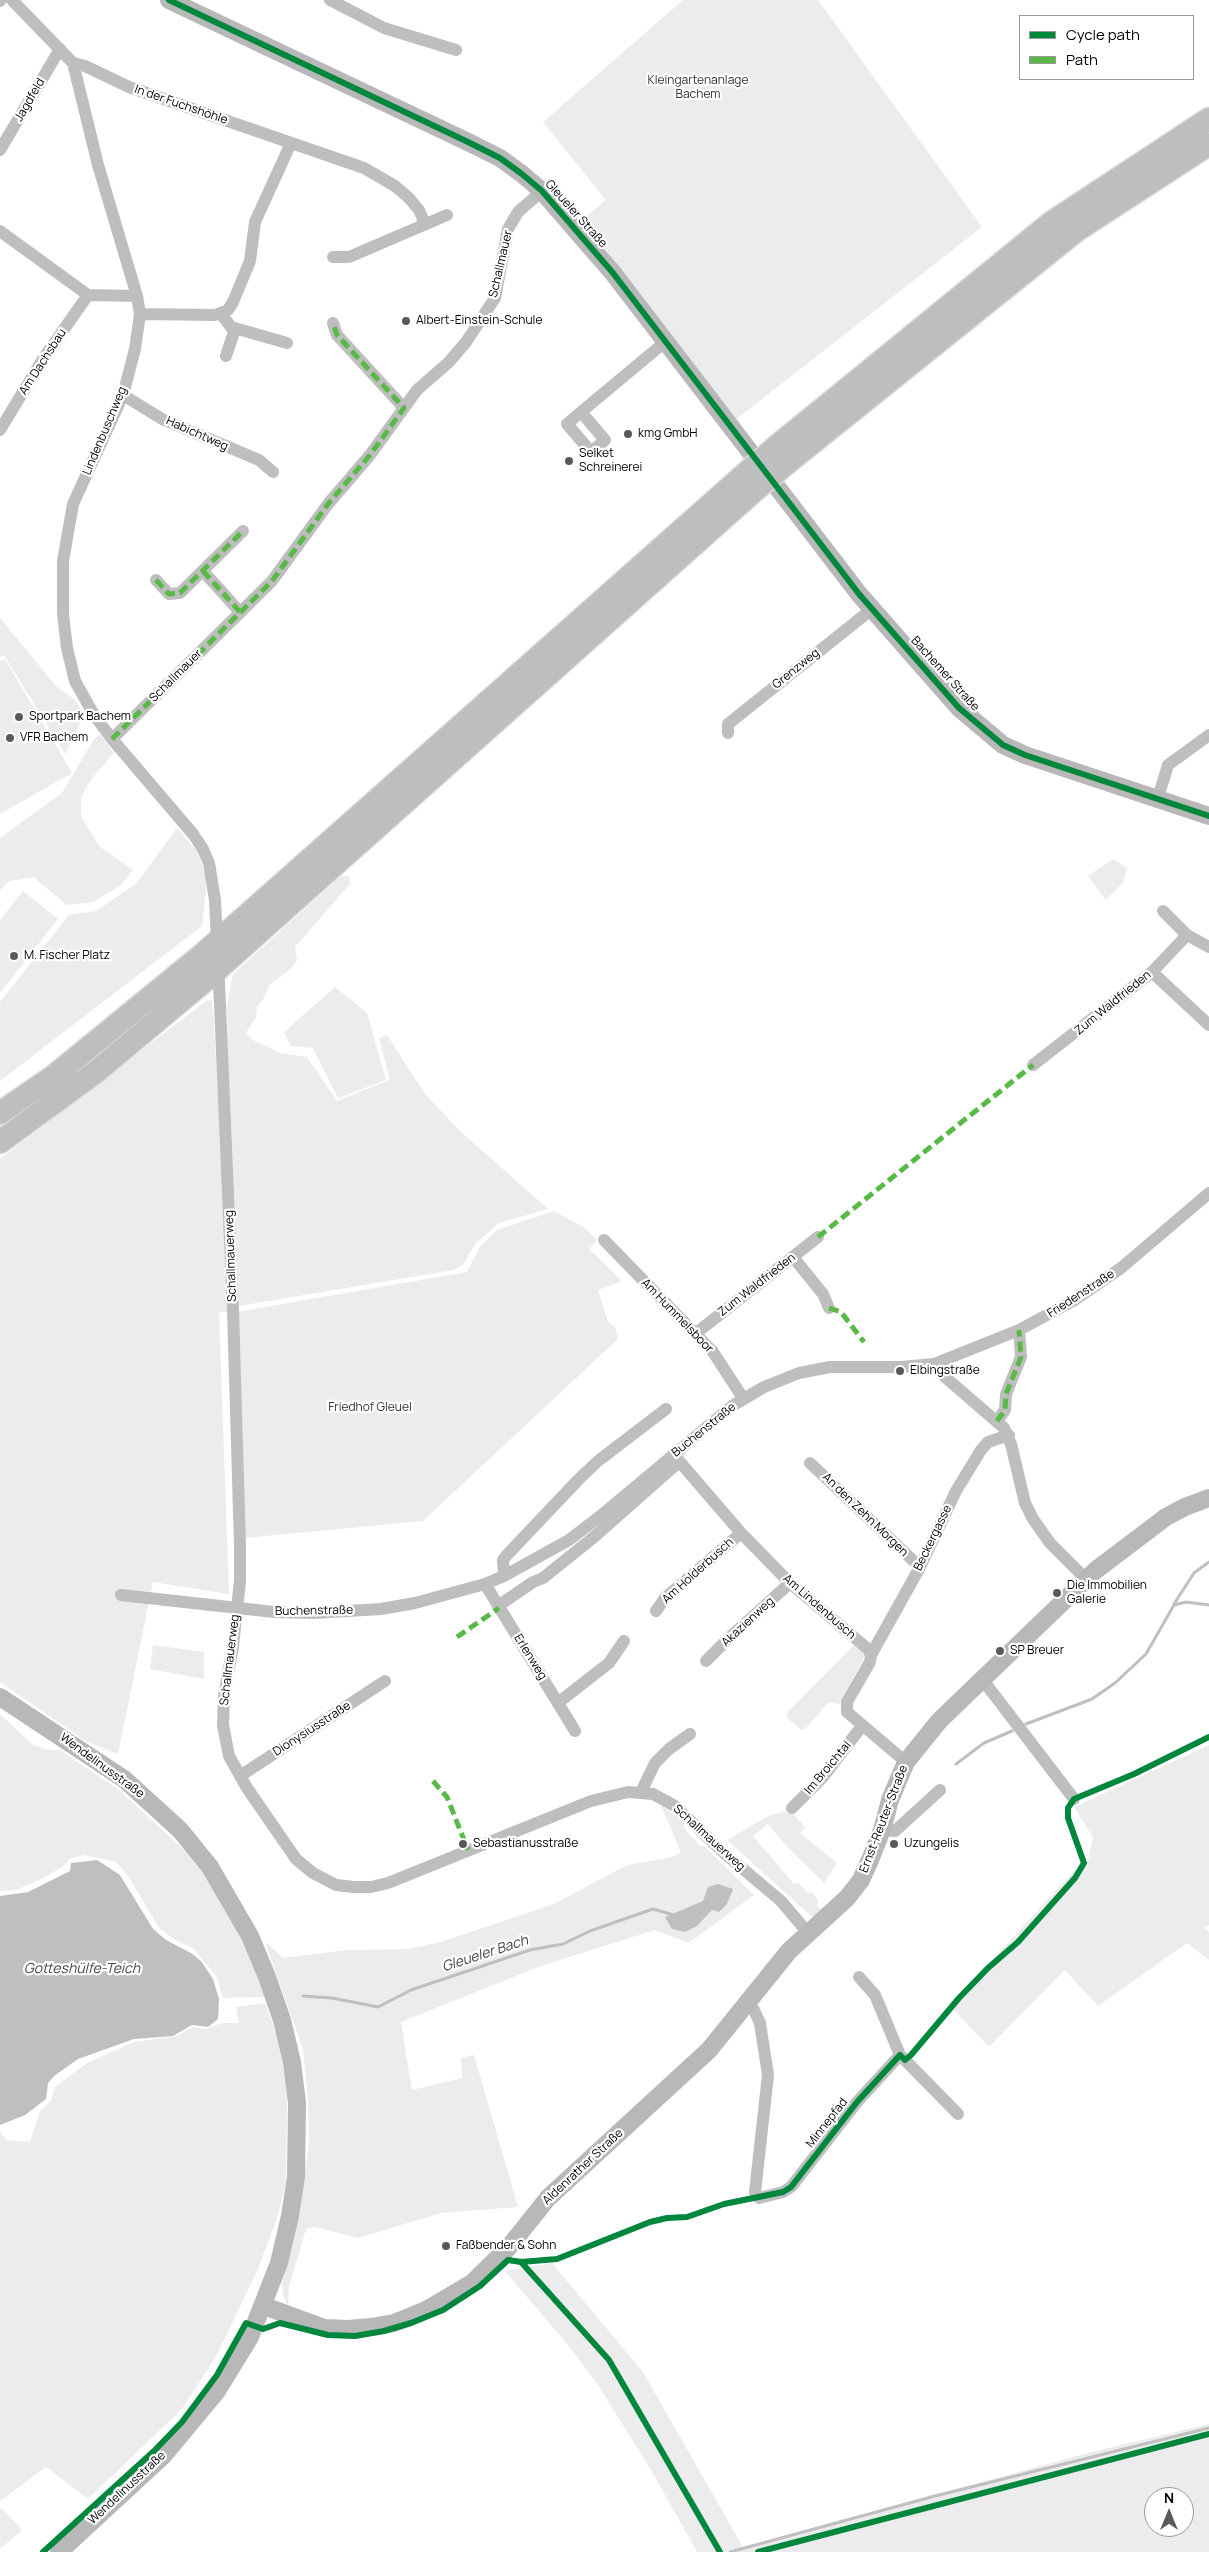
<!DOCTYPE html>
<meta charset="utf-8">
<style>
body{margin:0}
#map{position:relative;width:1209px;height:2552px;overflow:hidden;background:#fff;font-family:Manrope,sans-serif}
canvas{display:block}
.legend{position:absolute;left:1019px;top:15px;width:175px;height:65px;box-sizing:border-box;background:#fff;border:1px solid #999;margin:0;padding:6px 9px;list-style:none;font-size:15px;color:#000}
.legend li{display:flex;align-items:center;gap:10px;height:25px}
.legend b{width:25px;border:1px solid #999}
.north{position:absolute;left:1144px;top:2487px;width:50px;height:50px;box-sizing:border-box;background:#fff;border:1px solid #999;border-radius:50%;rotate:0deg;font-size:14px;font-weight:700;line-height:20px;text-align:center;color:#000}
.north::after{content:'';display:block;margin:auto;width:18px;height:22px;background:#595959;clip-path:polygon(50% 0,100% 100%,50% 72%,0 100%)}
</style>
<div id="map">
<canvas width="1209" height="2552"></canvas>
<ul class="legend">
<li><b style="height:6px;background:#00873e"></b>Cycle path</li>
<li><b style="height:6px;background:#58b947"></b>Path</li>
</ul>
<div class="north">N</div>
</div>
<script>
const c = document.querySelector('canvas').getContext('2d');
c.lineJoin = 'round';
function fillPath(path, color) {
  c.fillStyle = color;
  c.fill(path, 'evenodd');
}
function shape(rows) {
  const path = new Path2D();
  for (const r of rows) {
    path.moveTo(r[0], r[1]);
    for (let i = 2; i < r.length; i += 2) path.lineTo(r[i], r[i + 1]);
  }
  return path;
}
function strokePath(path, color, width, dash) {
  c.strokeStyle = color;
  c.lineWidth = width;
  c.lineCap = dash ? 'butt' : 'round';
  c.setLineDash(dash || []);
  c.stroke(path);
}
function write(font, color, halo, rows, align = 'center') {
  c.font = font + ' Manrope,sans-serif';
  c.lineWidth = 4.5;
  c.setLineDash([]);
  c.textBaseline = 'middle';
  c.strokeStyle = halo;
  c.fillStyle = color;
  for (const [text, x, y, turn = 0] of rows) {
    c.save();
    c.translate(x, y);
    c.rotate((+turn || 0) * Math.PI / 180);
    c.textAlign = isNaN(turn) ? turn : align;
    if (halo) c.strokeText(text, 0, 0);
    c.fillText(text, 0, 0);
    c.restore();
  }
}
fillPath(shape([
 [683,0,818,0,982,227,734,421,583,219,606,200,543,122],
 [0,618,56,686,75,700,81,709,83,718,65,754,4,655,0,657],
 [5,659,72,773,0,814,0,661],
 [100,734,114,753,92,778,81,797,81,816,99,846,133,870,121,885,93,902,67,905,33,877,9,881,0,890,0,838,62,793,94,739],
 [177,828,197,851,207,880,202,926,0,1081,0,1002,69,915,96,911,137,883],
 [1113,859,1127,868,1123,883,1106,900,1088,876],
 [349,876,350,884,295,947,297,960,292,968,269,985,264,998,257,1007,256,1017,246,1033,253,1040,280,1053,307,1057,337,1101,390,1080,379,1038,387,1035,425,1094,459,1130,548,1209,499,1223,475,1244,463,1265,453,1270,239,1306,228,1055,227,1006,233,974,340,877],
 [23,891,58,919,0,993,0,920],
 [335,987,367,1013,386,1080,338,1098,313,1048,291,1046,284,1032],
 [207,1000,212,1001,213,1010,231,1311,219,1313,229,1594,153,1582,118,1754,87,1742,0,1682,0,1159],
 [554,1211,585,1228,597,1240,589,1249,620,1279,620,1282,598,1290,608,1322,615,1327,618,1339,423,1521,244,1538,236,1312,467,1272,480,1247,497,1230],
 [153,1645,204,1652,204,1679,150,1669],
 [854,1645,863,1652,864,1658,839,1704,829,1702,805,1729,802,1730,787,1718,787,1713],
 [0,1714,33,1745,48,1750,60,1750,119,1790,183,1849,208,1879,224,1903,246,1949,265,1997,223,1998,217,1977,194,1949,174,1939,159,1928,128,1876,116,1862,83,1855,70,1859,61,1868,37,1881,16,1890,0,1891],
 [1209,1745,1209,1925,1204,1928,1209,1932,1209,1960,1187,1943,1098,2006,1065,1970,989,2047,950,2006,1073,1872,1088,1861,1093,1837,1074,1807],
 [661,1805,684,1822,684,1828,700,1846,703,1845,754,1895,689,1943,655,1930,541,1966,401,2022,412,2090,462,2078,461,2058,474,2055,518,2207,441,2213,358,2238,315,2227,306,2229,289,2287,288,2307,283,2294,282,2284,300,2211,309,2142,308,2098,303,2049,265,1942,283,1958,348,1950,408,1949,441,1942,554,1904,627,1865,669,1858,681,1853],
 [790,1811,805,1827,800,1833,837,1863,824,1883,788,1848,768,1824,753,1836,794,1884,799,1883,807,1892,813,1893,818,1900,817,1906,823,1911,817,1917,811,1916,727,1840,770,1815],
 [265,2003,280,2044,287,2089,286,2183,278,2216,257,2271,217,2355,182,2409,88,2499,46,2467,0,2501,0,2132,7,2140,30,2142,40,2111,51,2101,55,2087,87,2063,134,2042,177,2036,192,2027,206,2029,222,2023,239,2023,236,2007],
 [552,2263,643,2372,743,2547,1088,2453,1209,2424,1209,2552,697,2552,654,2475,596,2382,568,2345,505,2271],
 [1154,2497,1184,2497,1184,2527,1154,2527],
 [2,2508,22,2530,0,2549,0,2509]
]), '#ececec');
fillPath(shape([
 [97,1860,120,1875,153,1929,166,1940,191,1953,201,1961,213,1979,219,1999,218,2019,208,2027,192,2025,173,2036,134,2039,78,2059,54,2076,48,2083,46,2099,25,2115,0,2125,0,1896,28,1892,70,1871,71,1863],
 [718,1884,733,1889,727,1904,719,1912,712,1910,697,1926,685,1932,672,1929,665,1917,703,1901,708,1887]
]), '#bfbfbf');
strokePath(shape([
 [1174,1604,1194,1573,1209,1562],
 [1026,1724,1092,1699,1115,1683,1146,1654,1174,1605,1186,1602,1209,1605],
 [956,1764,984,1743,1012,1731],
 [303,1996,332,1998,378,2007,411,1990,530,1950,563,1944,590,1931,653,1909,674,1915],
 [730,2552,935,2496,1209,2428]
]), '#bfbfbf', 3);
const highway = shape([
 [776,447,1051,223,1209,119],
 [787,463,1077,230,1209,144],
 [0,1113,54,1076,202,955,744,475],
 [0,1142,97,1071,202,983,755,490]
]);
strokePath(highway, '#dbdbdb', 25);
strokePath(shape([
 [12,0,73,63,98,165,137,296,140,314,135,349,123,395,73,504,63,561,63,614,67,648,75,681,94,715,112,739,193,834,203,849,209,863,215,900],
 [330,0,384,28,456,50],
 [0,1,1,0],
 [73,63,85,66,129,87,364,168,395,186,409,198,419,210,425,224],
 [0,150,60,49],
 [0,231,88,295,137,296],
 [333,257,349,257,447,215],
 [140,314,215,315,228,310,233,302,250,261,255,222,291,143],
 [221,314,231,327,287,343],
 [333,323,337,335,404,408],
 [226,356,235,329],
 [123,395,162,419,259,460,273,472],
 [581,412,605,440,591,452,567,424,581,412,665,342],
 [0,430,43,359,88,295],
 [203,571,240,612],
 [156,580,169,594,180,593,243,531],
 [728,733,728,724,872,609],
 [112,739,272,581,328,504,370,455,417,390,449,362,466,342,495,298,508,229,518,212,542,191],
 [1157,801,1168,765,1209,735],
 [1163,911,1187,935,1209,947],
 [1152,972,1209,1025],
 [220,1005,233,1310,240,1546,240,1581,233,1646,224,1696,223,1725,229,1756,247,1788,296,1859,313,1873,336,1885,354,1887,371,1887,388,1883,591,1801,628,1792,653,1794,675,1806,724,1853,781,1901,809,1934],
 [1033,1065,1152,972,1187,935],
 [604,1240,713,1352,743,1398],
 [793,1257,823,1294,829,1308],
 [695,1334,818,1237],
 [934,1364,938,1371,1004,1428,1011,1444,1025,1503,1033,1519,1050,1543,1086,1579],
 [997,1421,1005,1410,1006,1394,1021,1357,1019,1330],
 [673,1454,741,1533,790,1583,868,1649,871,1655,870,1662,847,1702,847,1712,906,1762],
 [810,1463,920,1567],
 [504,1576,503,1560,506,1556,579,1479,598,1461,666,1409],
 [485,1584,575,1731],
 [121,1595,274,1612,314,1613,381,1609,415,1603,485,1584,504,1576,569,1540,599,1517,732,1406,764,1387,799,1373,830,1367,901,1367,934,1364,1019,1330,1073,1301,1121,1268,1209,1193],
 [498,1606,533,1582,543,1578,594,1537,679,1462],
 [656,1611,665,1598,741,1533],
 [871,1655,920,1567,956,1491,981,1450,988,1442,1009,1435],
 [706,1661,729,1638,790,1583],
 [982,1679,1074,1799],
 [559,1702,609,1663,624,1641],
 [240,1776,385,1681],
 [641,1792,655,1763,669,1749,690,1734],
 [792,1808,822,1778,862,1726],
 [882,1830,895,1831,940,1790],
 [859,1977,875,1995,900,2055,958,2114],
 [747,2004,754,2010,760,2023,768,2075,755,2192,759,2198,783,2192,791,2187,857,2102,900,2055]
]), '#bebebe', 12);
strokePath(shape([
 [169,0,468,142,500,158,522,174,542,191,613,273,859,594,959,708,1003,745,1025,755,1209,816],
 [0,1697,124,1779,180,1830,210,1867,250,1936,267,1977,282,2020,292,2062,297,2103,296,2177,290,2216,279,2263,250,2337,217,2391,163,2456,59,2552],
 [264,2306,324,2328,348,2329,371,2327,394,2323,426,2310,472,2283,508,2248,548,2198,709,2050,789,1951,847,1898,861,1880,870,1860,882,1830,890,1800,906,1762,939,1721,1096,1570,1166,1517,1185,1507,1209,1498]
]), '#b8b8b8', 18);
strokePath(highway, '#bebebe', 22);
const highwayBridge = shape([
 [744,475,776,447],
 [755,490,787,463]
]);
strokePath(highwayBridge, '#dbdbdb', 25, []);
strokePath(shape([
 [215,900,220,1005]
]), '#bebebe', 12);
strokePath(highwayBridge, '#bebebe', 22);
strokePath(shape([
 [203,571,240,612],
 [156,580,169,594,180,593,243,531],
 [112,739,272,581,328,504,370,455,404,408,337,335,333,323],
 [818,1237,1033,1065],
 [829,1308,841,1312,864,1342],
 [997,1421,1005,1410,1006,1394,1021,1357,1019,1330],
 [457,1637,499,1608],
 [433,1781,447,1797,468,1850]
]), '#58b947', 5, [10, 5]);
strokePath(shape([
 [169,0,468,142,500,158,522,174,542,191,613,273,859,594,959,708,1003,745,1025,755,1209,816],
 [521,2262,609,2360,720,2552],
 [43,2552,154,2451,182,2422,217,2375,246,2323,263,2329,280,2323,328,2335,355,2336,384,2331,411,2323,443,2310,480,2286,508,2260,521,2262,557,2259,650,2222,667,2218,687,2217,724,2204,783,2192,791,2187,857,2102,900,2055,905,2060,911,2055,959,1998,988,1968,1018,1942,1075,1878,1084,1863,1068,1818,1068,1808,1074,1799,1134,1774,1209,1737],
 [758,2552,1209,2434]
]), '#00873e', 6);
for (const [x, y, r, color] of [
 [406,321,5,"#595959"],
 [628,434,5,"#595959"],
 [569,461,5,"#595959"],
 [19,717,5,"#595959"],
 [10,738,5,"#595959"],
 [14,956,5,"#595959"],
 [900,1371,5,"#595959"],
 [1057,1593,5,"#595959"],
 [1000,1651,5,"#595959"],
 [463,1844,5,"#595959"],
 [894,1844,5,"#595959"],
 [446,2246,5,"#595959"]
]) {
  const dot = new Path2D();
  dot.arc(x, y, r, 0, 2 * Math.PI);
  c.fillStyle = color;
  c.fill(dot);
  strokePath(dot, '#fff', 2);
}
write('12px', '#333', '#fff', [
 ["Kleingartenanlage",698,81],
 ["Bachem",698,95],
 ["Friedhof Gleuel",370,1408]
]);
write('12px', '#000', '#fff', [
 ["Jagdfeld",30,100,-60],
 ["In der Fuchshöhle",181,105,19],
 ["Gleueler Straße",576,214,48],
 ["Schallmauer",501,264,-77],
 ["Am Dachsbau",43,362,-57],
 ["Lindenbuschweg",105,431,-67],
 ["Habichtweg",197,434,24],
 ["Grenzweg",796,669,-39],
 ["Bachemer Straße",945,674,48],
 ["Schallmauer",176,676,-45],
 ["Zum Waldfrieden",1113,1003,-39],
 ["Schallmauerweg",231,1256,-92],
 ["Zum Waldfrieden",757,1285,-38],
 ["Friedenstraße",1081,1294,-33],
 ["Am Hummelsboor",677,1316,46],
 ["Buchenstraße",704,1430,-39],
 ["An den Zehn Morgen",865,1515,44],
 ["Beckergasse",933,1538,-64],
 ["Am Holderbusch",698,1571,-42],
 ["Am Lindenbusch",819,1607,41],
 ["Buchenstraße",314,1611,-1],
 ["Akazienweg",748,1622,-43],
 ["Erlenweg",530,1657,58],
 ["Schallmauerweg",230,1660,-83],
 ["Dionysiusstraße",312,1729,-33],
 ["Wendelinusstraße",102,1766,36],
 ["Im Broichtal",828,1768,-50],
 ["Ernst-Reuter-Straße",884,1819,-69],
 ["Schallmauerweg",709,1838,42],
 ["Minnepfad",827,2123,-52],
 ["Aldenrather Straße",583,2167,-43],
 ["Wendelinusstraße",127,2488,-43]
]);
write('12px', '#000', '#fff', [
 ["Albert-Einstein-Schule",416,321],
 ["kmg GmbH",638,434],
 ["Selket",579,454],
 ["Schreinerei",579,468],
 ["Sportpark Bachem",29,717],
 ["VFR Bachem",20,738],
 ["M. Fischer Platz",24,956],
 ["Elbingstraße",910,1371],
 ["Die Immobilien",1067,1586],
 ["Galerie",1067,1600],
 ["SP Breuer",1010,1651],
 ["Sebastianusstraße",473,1844],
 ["Uzungelis",904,1844],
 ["Faßbender & Sohn",456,2246]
], 'left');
write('italic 14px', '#444', '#fff', [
 ["Gleueler Bach",485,1954,-18],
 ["Gotteshülfe-Teich",82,1969]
]);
</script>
